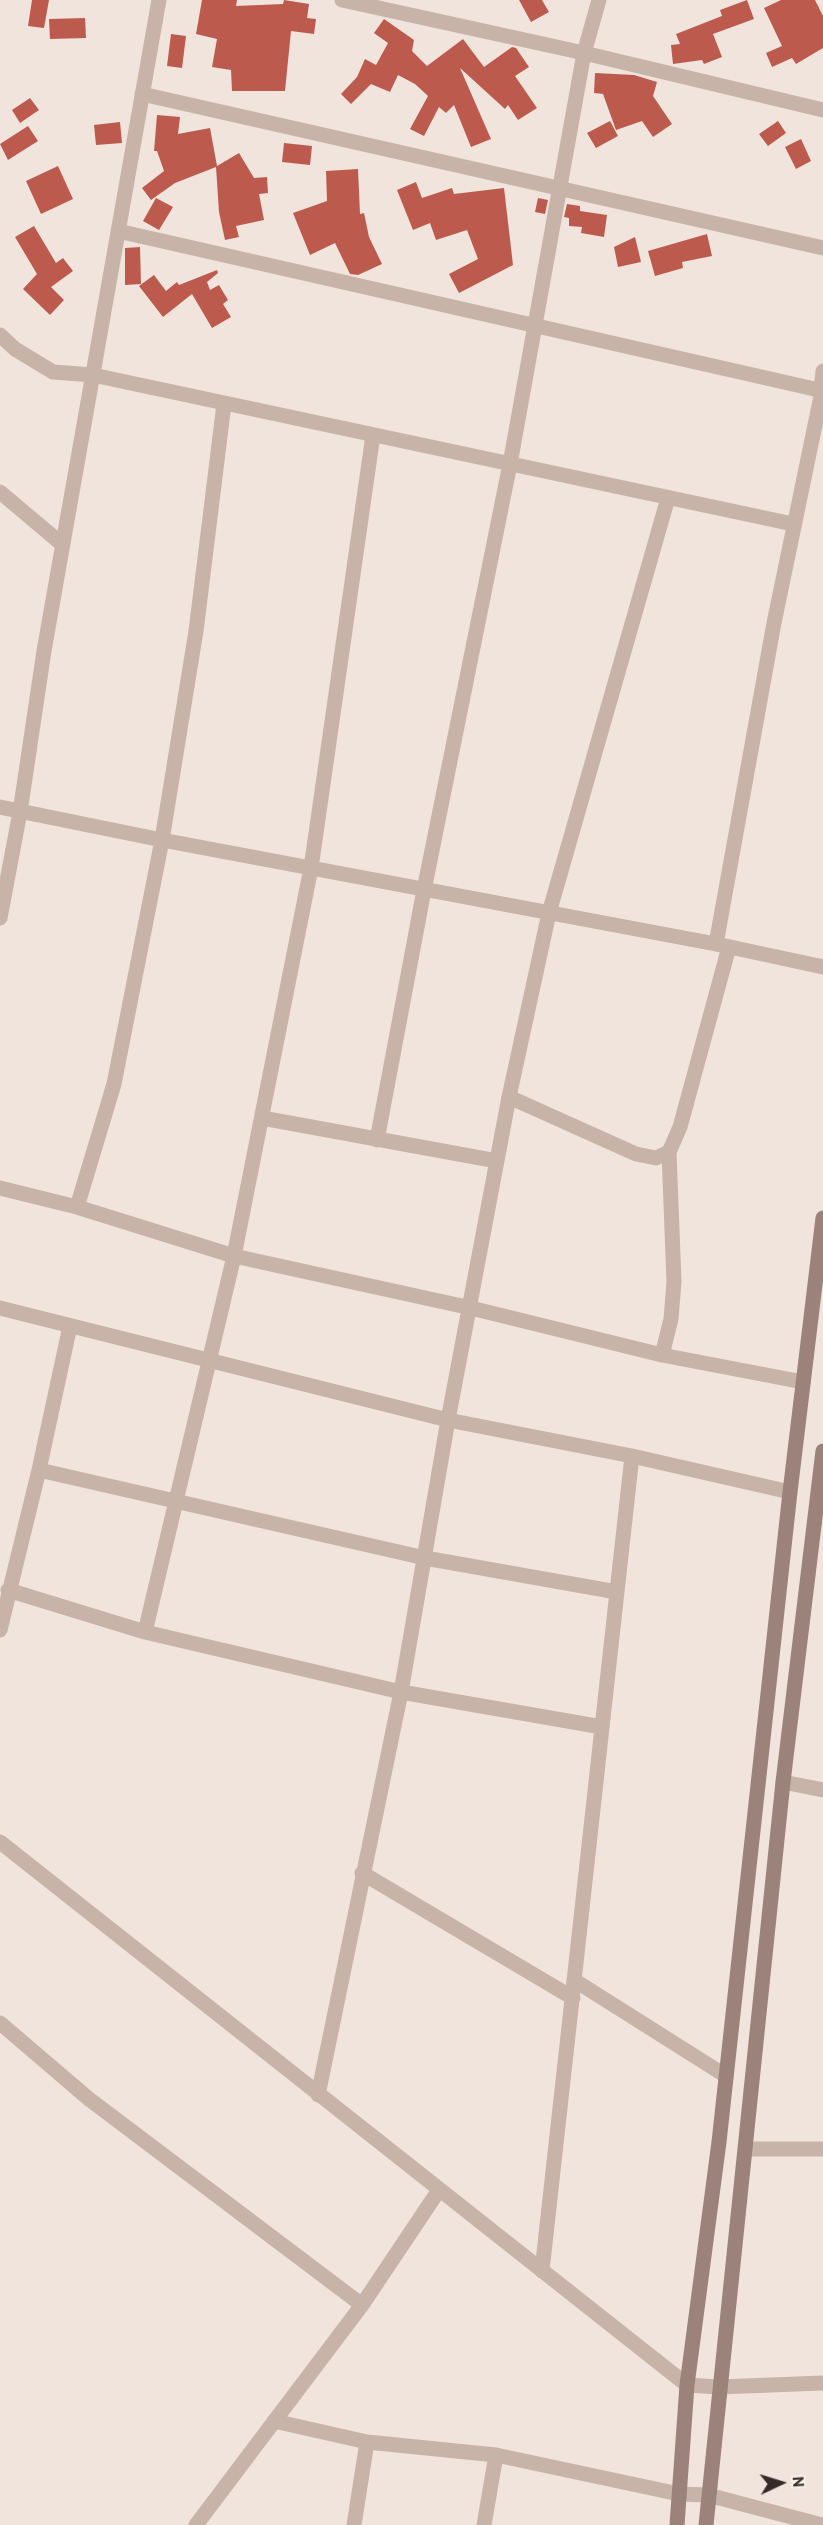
<!DOCTYPE html>
<style>
body{margin:0}
#map{position:relative;width:823px;height:2525px;overflow:hidden;background:#f0e4dd;font-family:"PT Sans",sans-serif}
canvas{display:block}
.north{position:absolute;left:751px;top:2453px;width:60px;height:60px;-webkit-text-stroke:4px #f8efe9;paint-order:stroke;rotate:86deg;font-size:16px;font-weight:700;line-height:24px;text-align:center;color:#352b29}
.north::after{content:'';display:block;margin:auto;width:21px;height:27px;background:#352b29;clip-path:polygon(50% 0,100% 100%,50% 72%,0 100%)}
</style>
<div id="map">
<canvas width="823" height="2525"></canvas>
<div class="north">N</div>
</div>
<script>
const c = document.querySelector('canvas').getContext('2d');
c.lineJoin = 'round';
function fillPath(path, color) {
  c.fillStyle = color;
  c.fill(path, 'evenodd');
}
function shape(rows) {
  const path = new Path2D();
  for (const r of rows) {
    path.moveTo(r[0], r[1]);
    for (let i = 2; i < r.length; i += 2) path.lineTo(r[i], r[i + 1]);
  }
  return path;
}
function strokePath(path, color, width, dash) {
  c.strokeStyle = color;
  c.lineWidth = width;
  c.lineCap = dash ? 'butt' : 'round';
  c.setLineDash(dash || []);
  c.stroke(path);
}
fillPath(shape([
 [32,0,49,0,44,28,28,26],
 [202,0,237,0,236,6,283,4,284,0,309,4,307,18,316,19,314,34,291,31,285,91,232,91,231,70,212,67,217,39,196,34],
 [519,0,542,0,549,12,531,22],
 [747,0,754,19,713,34,722,57,704,64,702,60,673,64,671,45,680,44,676,34,722,16,720,10],
 [781,0,815,0,823,16,823,48,796,64,792,58,772,67,766,53,782,46,764,8],
 [85,18,86,38,50,39,49,19],
 [384,19,414,40,412,51,427,66,463,39,484,67,512,47,516,48,529,67,515,76,537,108,518,120,508,105,505,109,460,68,491,139,471,147,454,105,446,113,439,107,424,136,410,129,428,96,415,84,398,75,390,92,371,84,351,104,341,94,357,77,365,59,376,65,388,43,374,33],
 [171,34,186,36,182,68,167,66],
 [595,73,634,75,657,82,653,96,672,124,653,137,642,121,616,130,603,94,594,93],
 [30,98,39,110,20,123,12,110],
 [157,115,180,117,178,134,210,128,217,166,239,153,254,178,267,177,268,193,259,194,264,220,236,226,239,237,225,240,219,212,216,167,175,183,151,200,142,188,164,171,157,151,154,151],
 [610,121,618,136,596,148,587,133],
 [778,121,786,133,768,146,759,134],
 [120,122,122,143,96,145,94,125],
 [28,126,38,141,8,160,0,144],
 [801,139,811,161,796,169,785,147],
 [284,143,312,146,310,165,282,162],
 [58,166,73,199,41,214,26,181],
 [358,169,360,214,364,213,369,237,382,264,358,275,350,274,335,243,310,255,293,213,327,201,326,171],
 [416,182,422,198,452,188,454,194,504,188,513,265,459,293,449,274,478,259,467,230,436,240,430,223,413,230,397,190],
 [156,198,173,207,159,230,143,221],
 [538,198,548,200,545,214,535,212],
 [567,204,580,206,580,211,607,215,604,237,581,233,582,227,569,226,569,218,564,217],
 [34,226,56,263,63,258,73,271,51,287,64,300,50,315,23,289,37,274,15,237],
 [707,234,712,256,682,262,683,268,655,276,648,251],
 [635,237,641,262,618,267,614,247],
 [140,247,141,284,125,285,125,248],
 [217,270,218,273,207,282,210,290,219,285,228,300,223,304,231,317,212,328,192,294,163,317,139,286,154,275,166,291,177,282,179,285]
]), '#bd5a4e');
strokePath(shape([
 [342,0,584,53,823,110],
 [142,94,823,248],
 [118,231,819,390],
 [0,335,15,349,53,372,93,375,793,524],
 [0,492,63,545],
 [0,807,162,840,716,944,823,967],
 [0,918,20,812,44,651,159,0],
 [716,944,774,623,820,401,823,371],
 [509,1097,636,1154,656,1158,669,1152,680,1127,729,947],
 [262,1118,497,1161],
 [377,1140,424,890,510,464,584,53,599,0],
 [0,1188,77,1207,234,1256,471,1308,662,1355,803,1382],
 [77,1207,114,1084,162,840,196,631,224,404],
 [0,1308,448,1420,632,1456,790,1492],
 [662,1355,671,1319,674,1282,669,1152],
 [39,1470,425,1558,617,1592],
 [8,1590,145,1632,401,1692,602,1727],
 [0,1630,39,1470,70,1326],
 [145,1632,234,1256,311,868,373,435],
 [783,1782,823,1790],
 [0,1842,687,2385,719,2387,823,2383],
 [362,1873,573,1998],
 [574,1980,726,2076],
 [0,2023,89,2099,362,2305],
 [318,2095,401,1692,448,1420,509,1097,549,913,668,498],
 [746,2149,823,2149],
 [542,2271,632,1456],
 [274,2421,367,2442,496,2455,679,2494,708,2495,822,2525],
 [196,2525,362,2305,439,2190],
 [354,2525,367,2442],
 [484,2525,496,2455]
]), '#c8b3a9', 15);
strokePath(shape([
 [677,2525,687,2385,719,2142,790,1492,823,1218],
 [706,2525,783,1782,823,1451]
]), '#9b827b', 15);
</script>
